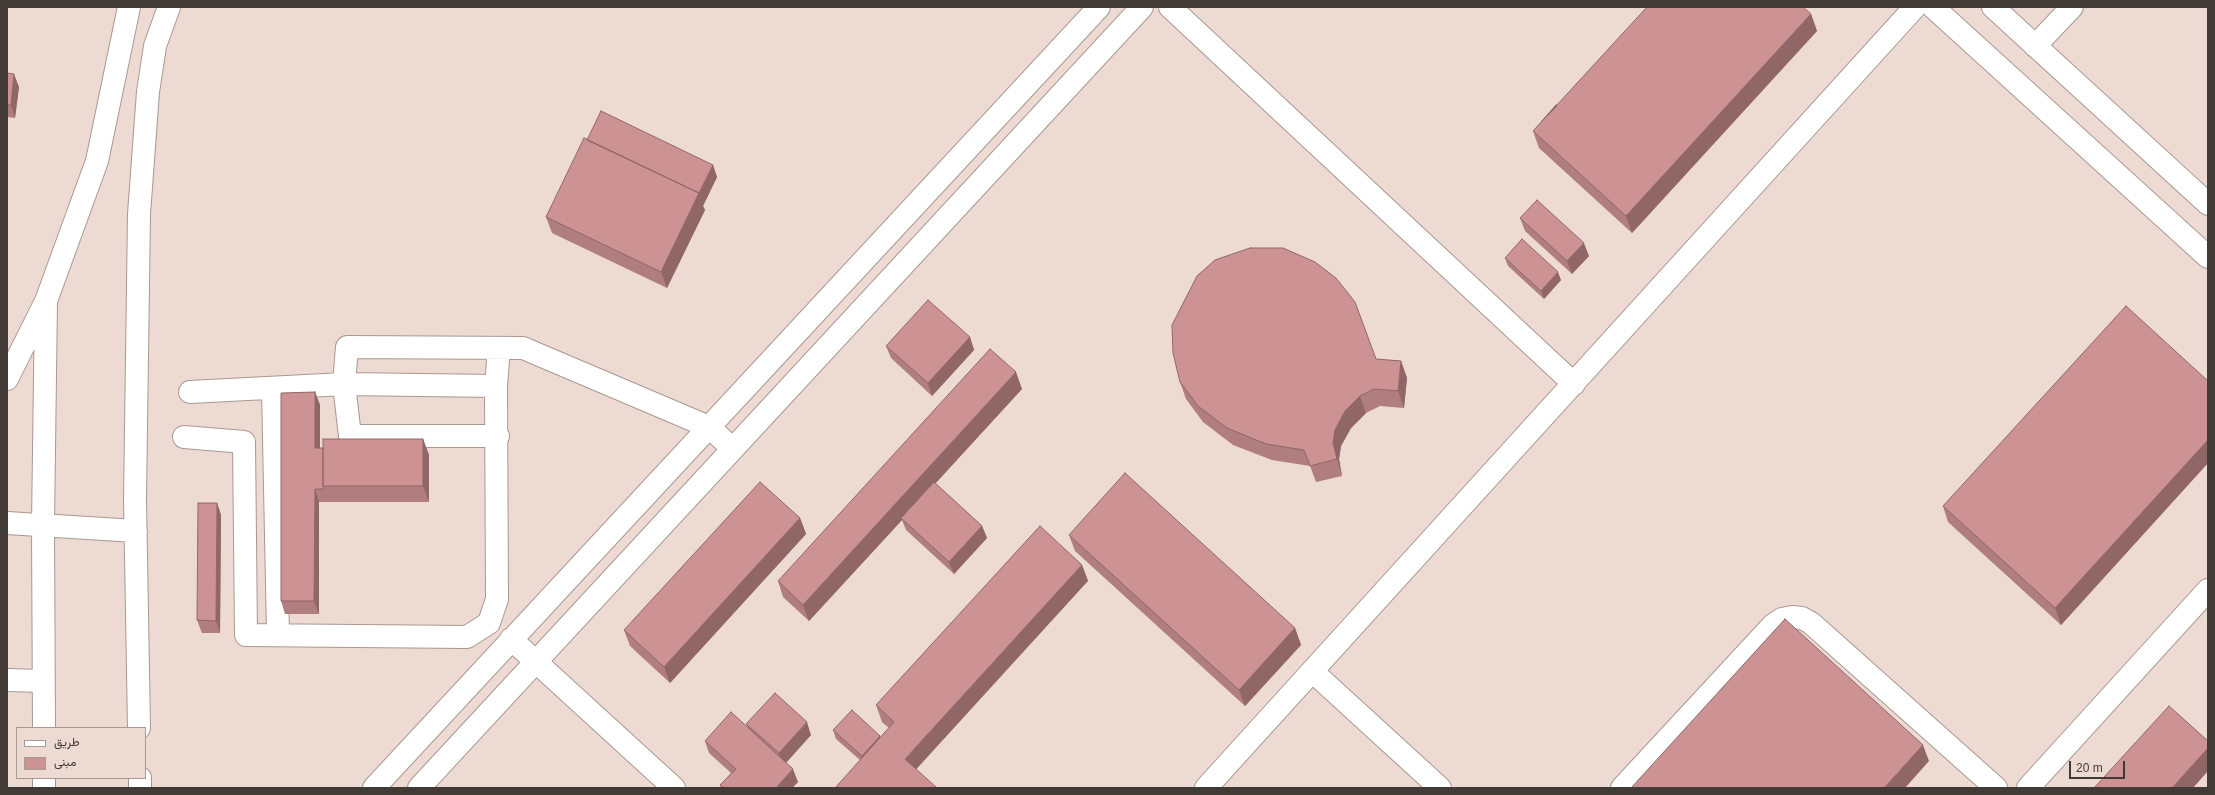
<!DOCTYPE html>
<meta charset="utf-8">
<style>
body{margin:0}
#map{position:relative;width:2215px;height:795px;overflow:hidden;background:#eddbd3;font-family:Helvetica,Vazirmatn,sans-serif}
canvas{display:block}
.frame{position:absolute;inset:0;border:8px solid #413a36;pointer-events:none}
.legend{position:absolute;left:16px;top:727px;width:130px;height:52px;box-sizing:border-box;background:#eddbd3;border:1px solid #a89b94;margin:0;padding:5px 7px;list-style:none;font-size:12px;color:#413a36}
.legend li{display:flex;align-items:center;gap:8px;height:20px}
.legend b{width:20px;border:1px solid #a89b94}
.scale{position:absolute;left:2069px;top:761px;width:56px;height:18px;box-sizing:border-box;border:2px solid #413a36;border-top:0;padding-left:5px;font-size:12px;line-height:14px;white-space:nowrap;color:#413a36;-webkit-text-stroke:3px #eddbd3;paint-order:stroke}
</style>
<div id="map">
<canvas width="2215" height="795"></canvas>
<div class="frame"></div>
<ul class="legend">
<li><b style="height:5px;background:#fff"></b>طريق</li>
<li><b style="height:11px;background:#cd9293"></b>مبنى</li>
</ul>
<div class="scale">20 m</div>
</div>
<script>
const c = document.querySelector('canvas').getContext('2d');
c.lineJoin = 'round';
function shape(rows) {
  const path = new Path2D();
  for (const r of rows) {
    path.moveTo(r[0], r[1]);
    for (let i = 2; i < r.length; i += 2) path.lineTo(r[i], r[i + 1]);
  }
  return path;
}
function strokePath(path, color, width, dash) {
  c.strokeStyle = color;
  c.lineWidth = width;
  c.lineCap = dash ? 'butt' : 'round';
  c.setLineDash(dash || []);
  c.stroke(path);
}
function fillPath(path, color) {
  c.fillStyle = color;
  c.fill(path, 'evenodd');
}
const minor = shape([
 [1170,7,1574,384],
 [1933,7,2208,257],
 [1993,7,2208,204],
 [2035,46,2072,7],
 [7,379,46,301,97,161,129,7],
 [273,388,278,634],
 [190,392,344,384,496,386],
 [498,436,350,436,344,384,347,347,523,348,709,427,733,449],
 [184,437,244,442,246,635,467,637,489,623,497,599,496,386,499,348],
 [7,523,136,531],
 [511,639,674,788],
 [1312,671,1440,788],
 [7,680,43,681],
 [44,728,43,525,46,301],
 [139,728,135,499,139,214,148,92,155,46,169,7],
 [44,778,44,788],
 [140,778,140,788],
 [374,788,1099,7],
 [419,788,1142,7],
 [1206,788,1915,7],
 [1622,788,1773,625,1782,619,1792,617,1802,618,1811,623,1996,788],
 [2028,788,2208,590]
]);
strokePath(minor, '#a99890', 24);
strokePath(minor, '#fff', 22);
fillPath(shape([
 [1811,14,1817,31,1632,233,1539,148,1533,131,1541,123,1541,122,1557,106],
 [7,73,19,87,15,118,7,117],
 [587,140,713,165,717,177,703,206,705,210,667,288,552,233,546,217],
 [1520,218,1589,256,1572,274,1525,231],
 [1505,258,1561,280,1544,299,1508,266],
 [970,337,974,350,932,396,891,358,886,346],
 [1376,359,1401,361,1407,378,1404,408,1380,406,1366,413,1351,428,1341,446,1339,459,1342,476,1316,482,1310,466,1272,460,1233,445,1203,422,1186,399,1180,382],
 [2208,381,2208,463,2061,625,1948,522,1943,506],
 [1022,389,935,483,982,526,987,538,954,574,906,530,902,520,809,621,783,597,778,581],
 [315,392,320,405,320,448,423,439,429,455,429,502,319,502,319,614,285,614,281,601],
 [217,503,221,515,220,633,202,633,197,620],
 [800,518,806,534,670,683,630,646,624,630],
 [1069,535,1295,628,1301,645,1245,706,1075,551],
 [1082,565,1088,581,860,760,836,739,833,730,880,736,881,738,889,728,882,722,876,705],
 [746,724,811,735,786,763,798,782,792,788,721,788,720,785,731,773,709,753,705,741,748,728]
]), '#b07e7e');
fillPath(shape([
 [1811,14,1817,31,1632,233,1626,216],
 [14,74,19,87,15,118,11,105],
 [713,165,717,177,703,206,705,210,667,288,661,272],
 [1584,243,1589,256,1572,274,1567,261],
 [1558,272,1561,280,1544,299,1541,291],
 [970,337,974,350,932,396,928,383],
 [1401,361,1407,378,1404,408,1398,391],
 [1016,372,1022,389,903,519,901,518,902,520,809,621,803,605],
 [315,392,320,405,320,460,315,448],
 [1360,396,1366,413,1351,428,1341,446,1339,459,1342,476,1337,459,1333,443,1335,430,1345,411],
 [423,439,429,455,429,502,423,486],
 [2208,440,2208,463,2061,625,2055,608],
 [315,489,319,502,319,614,314,601],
 [217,503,221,515,220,633,216,621],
 [800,518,806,534,670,683,664,667],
 [982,526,987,538,954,574,949,562],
 [1082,565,1088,581,911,775,905,759],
 [1295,628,1301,645,1245,706,1239,690],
 [807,722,811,735,783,766,779,753],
 [880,736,883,745,865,765,862,756],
 [1923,745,1929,761,1905,788,1884,788],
 [2208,748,2208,771,2193,788,2172,788],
 [793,769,798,782,792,788,776,788]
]), '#906667');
const building = shape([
 [1647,7,1803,7,1811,14,1626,216,1533,131,1647,7],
 [7,73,14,74,11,105,7,105,7,73],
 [1556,105,1557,106,1541,122,1556,105],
 [601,111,713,165,699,193,587,140,601,111],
 [584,138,699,193,661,272,546,217,584,138],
 [1537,200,1584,243,1567,261,1520,218,1537,200],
 [1522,239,1558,272,1541,291,1505,258,1522,239],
 [1250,248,1283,248,1315,262,1336,278,1355,302,1376,359,1401,361,1398,391,1374,389,1360,396,1345,411,1335,430,1333,443,1337,459,1310,466,1304,450,1266,444,1227,428,1198,406,1180,382,1173,353,1172,325,1197,276,1215,260,1250,248],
 [928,300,970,337,928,383,886,346,928,300],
 [2126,306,2208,381,2208,440,2055,608,1943,506,2126,306],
 [990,349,1016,372,803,605,778,581,990,349],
 [315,392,315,448,323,448,323,486,324,489,315,489,314,601,281,601,281,393,315,392],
 [323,439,423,439,423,486,323,486,323,439],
 [1125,473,1295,628,1239,690,1069,535,1125,473],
 [760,482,800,518,664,667,624,630,760,482],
 [934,482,982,526,949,562,901,518,934,482],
 [198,503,217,503,216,621,197,620,198,503],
 [1040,526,1082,565,905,759,937,788,835,788,894,722,876,705,1040,526],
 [1785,619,1923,745,1884,788,1631,788,1785,619],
 [775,693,807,722,779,753,746,724,775,693],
 [2169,706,2208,741,2208,748,2172,788,2094,788,2169,706],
 [852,710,880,736,862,756,833,730,852,710],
 [731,712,793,769,776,788,724,788,720,785,736,769,705,741,731,712]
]);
fillPath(building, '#cd9293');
strokePath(building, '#906667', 1);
</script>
